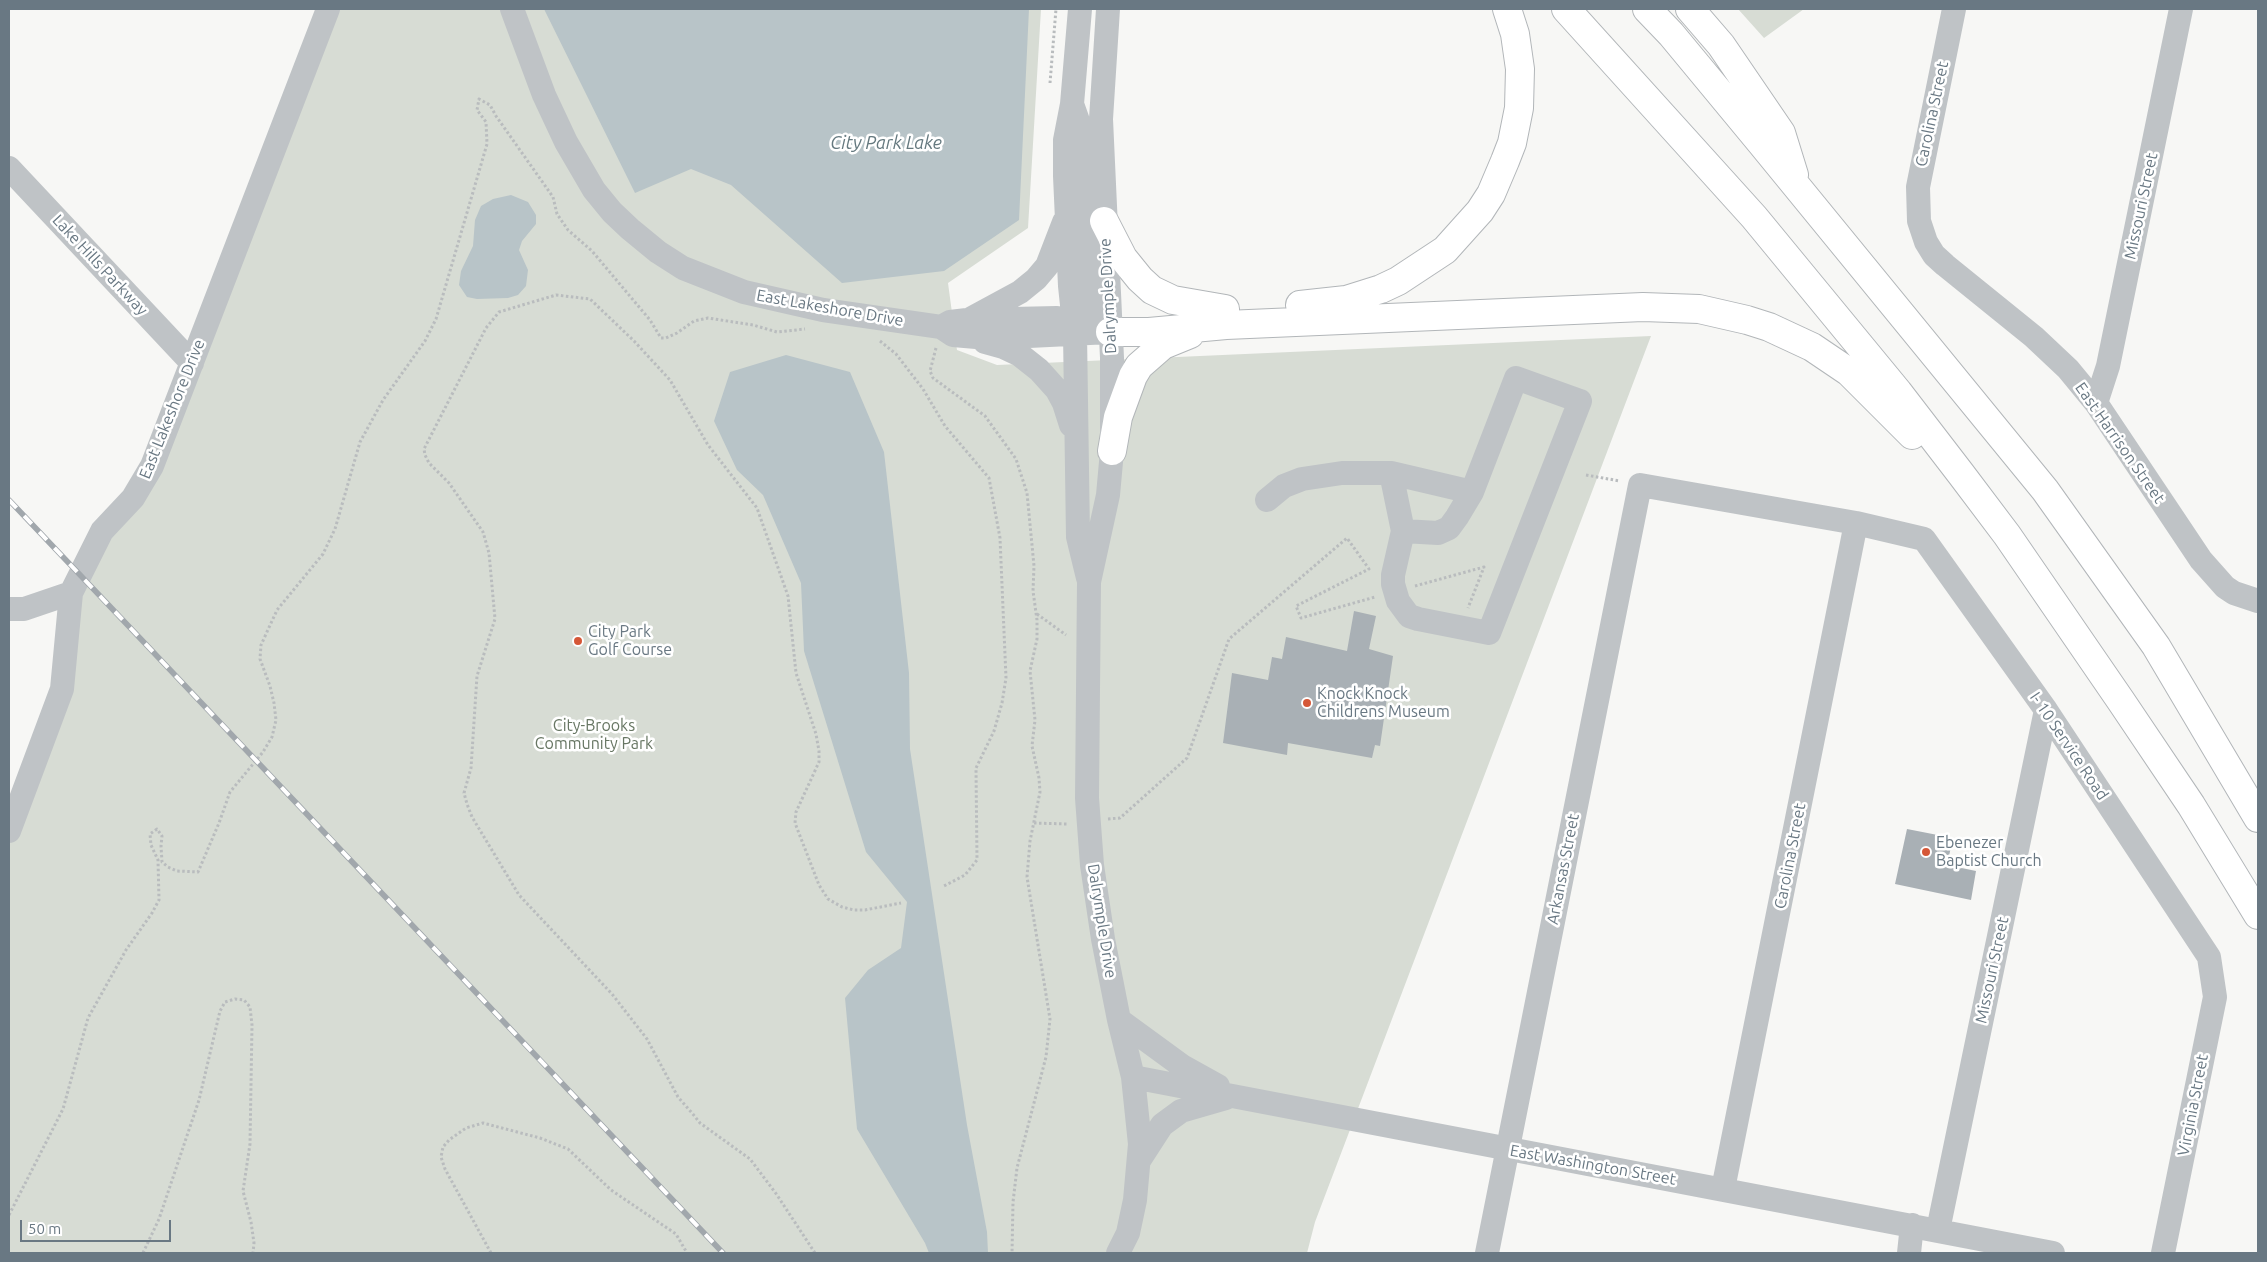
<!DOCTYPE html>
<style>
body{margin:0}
#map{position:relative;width:2267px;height:1262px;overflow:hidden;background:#f7f7f5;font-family:Ubuntu,sans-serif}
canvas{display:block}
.frame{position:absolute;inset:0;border:10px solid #697883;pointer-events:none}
.scale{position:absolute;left:20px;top:1220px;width:151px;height:22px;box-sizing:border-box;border:2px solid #697883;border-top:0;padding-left:6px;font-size:15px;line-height:18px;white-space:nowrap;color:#697883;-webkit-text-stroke:4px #fff;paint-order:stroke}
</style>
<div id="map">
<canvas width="2267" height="1262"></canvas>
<div class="frame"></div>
<div class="scale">50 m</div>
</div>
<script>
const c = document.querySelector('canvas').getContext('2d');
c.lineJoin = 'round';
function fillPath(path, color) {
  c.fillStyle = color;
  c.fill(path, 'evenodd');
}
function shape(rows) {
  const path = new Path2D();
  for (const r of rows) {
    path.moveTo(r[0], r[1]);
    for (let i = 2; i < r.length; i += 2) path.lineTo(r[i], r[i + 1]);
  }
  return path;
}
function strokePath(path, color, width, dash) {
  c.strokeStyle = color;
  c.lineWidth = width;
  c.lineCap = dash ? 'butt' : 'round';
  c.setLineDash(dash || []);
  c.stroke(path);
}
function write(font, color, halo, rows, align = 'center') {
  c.font = font + ' Ubuntu,sans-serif';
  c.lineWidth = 5;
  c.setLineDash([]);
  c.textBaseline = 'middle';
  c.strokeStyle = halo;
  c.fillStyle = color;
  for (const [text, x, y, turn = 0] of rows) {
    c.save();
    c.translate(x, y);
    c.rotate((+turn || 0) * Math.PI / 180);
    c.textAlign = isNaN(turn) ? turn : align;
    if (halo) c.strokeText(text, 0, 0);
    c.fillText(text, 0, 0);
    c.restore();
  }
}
fillPath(shape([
 [328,9,1041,9,1028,228,948,283,957,350,997,365,1651,336,1315,1222,1307,1253,9,1253,9,831,62,689,71,593,152,466],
 [1738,9,1804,9,1764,38]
]), '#d7dcd4');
fillPath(shape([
 [544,9,1029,9,1019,220,944,271,842,283,731,185,691,169,635,193],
 [511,195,528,202,536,215,536,224,522,241,519,250,528,270,526,286,518,295,508,298,477,299,467,297,459,285,461,271,473,246,475,220,481,206,493,199],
 [786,355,850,372,884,452,909,673,910,749,967,1125,987,1232,988,1253,929,1253,925,1243,857,1129,845,998,868,970,901,948,907,902,866,852,804,651,801,583,763,495,737,470,714,421,730,372]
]), '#b8c4c8');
fillPath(shape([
 [1354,611,1376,616,1369,649,1393,656,1380,746,1375,745,1372,758,1288,743,1287,755,1223,743,1232,673,1268,680,1272,657,1282,659,1286,637,1347,651],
 [1907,829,1953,838,1947,865,1976,871,1971,900,1895,884]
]), '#a9b0b5');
const highway = shape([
 [1566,9,1754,217,1898,392,1961,474,2007,535,2121,701,2191,805,2258,915],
 [1647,9,1671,34,1762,144,2045,490,2156,646,2258,818],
 [1690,9,1721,45,1781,133,1794,175],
 [1104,221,1123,258,1140,279,1152,290,1173,300,1225,309],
 [1300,305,1346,300,1381,289,1398,281,1445,250,1480,211,1491,194,1505,161,1512,143,1519,108,1520,69,1515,34,1507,9],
 [1110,332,1149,332,1226,325,1643,307,1699,309,1747,320,1769,327,1812,347,1849,372,1912,435],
 [1112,451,1118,417,1133,376,1139,366,1163,345,1190,334]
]);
strokePath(highway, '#b2b6b9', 30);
strokePath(shape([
 [1050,83,1056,9],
 [880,341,896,354,923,389,945,426,989,478,1000,538,1006,678,1002,703,994,731,976,768,977,860,965,875,944,886],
 [936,348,930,371,933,378,985,416,1016,459,1027,493,1034,566,1033,591,1037,620,1037,639,1030,671,1035,720,1032,746,1039,778,1040,792,1030,841,1027,877,1050,1019,1046,1057,1017,1168,1013,1202,1012,1253],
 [1586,475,1620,481],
 [1415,586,1484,567,1468,608],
 [1037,614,1066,635],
 [1108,819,1120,818,1187,758,1229,639,1347,538,1369,569,1296,606,1301,618,1375,597],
 [1034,823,1067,824],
 [9,1215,63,1109,88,1018,126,950,152,913,159,900,158,860,151,845,150,834,157,829,162,836,161,846,162,862,168,867,177,871,198,872,219,823,230,792,263,752,272,737,276,720,274,703,270,686,260,659,261,645,277,610,323,554,335,529,360,442,383,400,425,341,436,319,487,144,486,122,477,110,479,99,490,105,496,116,553,197,557,214,568,230,592,251,650,320,661,338,666,338,677,333,694,321,708,318,753,325,777,332,805,329],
 [143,1253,159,1219,199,1100,220,1011,225,1002,235,999,244,1000,250,1007,252,1025,250,1144,243,1191,251,1222,254,1243,253,1253],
 [491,1253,445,1169,441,1157,443,1147,449,1140,466,1128,483,1123,540,1138,568,1149,611,1190,676,1234,687,1253],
 [815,1253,777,1195,750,1159,700,1123,692,1113,678,1097,647,1039,612,994,519,895,472,817,467,804,464,793,471,768,477,676,495,619,489,553,483,532,449,483,429,463,425,455,424,449,486,328,499,312,556,295,590,299,634,341,670,380,708,445,757,508,788,596,796,673,816,734,819,751,819,762,796,812,795,823,819,885,828,899,842,907,854,910,865,910,901,903]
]), '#b9bcbe', 3, [2.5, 2.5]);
strokePath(shape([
 [512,9,544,95,566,142,594,190,612,212,630,229,658,252,683,268,744,292,823,310,941,327,953,335,988,338,1110,332],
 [1080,9,1072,104,1065,140,1065,176,1070,286,1075,333,1078,537,1088,578],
 [1108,9,1101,119,1112,358,1112,451,1108,495,1089,582,1087,798,1092,865,1103,939,1119,1020,1133,1077,1140,1144,1135,1200,1128,1233,1118,1253],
 [1954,9,1918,187,1919,221,1926,242,1934,255,1945,265,2034,337,2068,369,2096,403,2201,560,2225,587,2234,593,2258,601],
 [1072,104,1084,138,1092,333],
 [9,168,192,363],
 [972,318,1020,292,1036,279,1047,266,1064,222],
 [941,327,950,322,967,320,1057,318],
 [985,342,1003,347,1020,355,1039,370,1057,390,1064,403,1071,425],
 [2096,403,2108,366,2181,9],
 [1391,473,1403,531,1393,575,1393,584,1398,601,1409,616,1418,619,1489,633,1580,401,1516,378,1472,492,1457,517,1449,528,1438,533,1403,531],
 [1267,500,1284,486,1302,479,1342,473,1391,473,1472,492],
 [9,609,24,609,71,593],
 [9,831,62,689,71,593,102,531,133,498,152,466,328,9],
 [1119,1020,1182,1066,1218,1086],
 [1133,1077,2053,1253],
 [1140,1159,1162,1125,1181,1111,1226,1098],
 [1723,1189,1856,523],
 [1938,1230,2046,710],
 [1487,1253,1640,485,1856,523,1924,539,2046,710,2209,957,2215,997,2163,1253],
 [1909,1253,1912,1225]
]), '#bfc3c6', 24);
strokePath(highway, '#fff', 28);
const rail = shape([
 [9,500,723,1253]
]);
strokePath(rail, '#a1a7ac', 5.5);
strokePath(rail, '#fff', 4, [11]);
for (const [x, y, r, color] of [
 [578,641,5,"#d55737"],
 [1307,703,5,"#d55737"],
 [1926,852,5,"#d55737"]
]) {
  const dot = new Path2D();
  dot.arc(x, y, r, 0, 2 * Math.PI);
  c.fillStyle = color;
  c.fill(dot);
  strokePath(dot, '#fff', 2);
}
write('16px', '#697883', '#fff', [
 ["Carolina Street",1932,114,-78],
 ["Missouri Street",2141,206,-78],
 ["Lake Hills Parkway",100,265,47],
 ["Dalrymple Drive",1108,296,-93],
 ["East Lakeshore Drive",830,308,10],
 ["East Lakeshore Drive",172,409,-68],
 ["East Harrison Street",2120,443,55],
 ["I- 10 Service Road",2069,746,56],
 ["Carolina Street",1790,856,-79],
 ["Arkansas Street",1563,869,-79],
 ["Dalrymple Drive",1102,921,81],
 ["Missouri Street",1992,970,-78],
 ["Virginia Street",2193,1105,-79],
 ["East Washington Street",1593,1165,10]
]);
write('16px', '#697883', '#fff', [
 ["City Park",588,632],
 ["Golf Course",588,650],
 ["Knock Knock",1317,694],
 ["Childrens Museum",1317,712],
 ["Ebenezer",1936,843],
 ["Baptist Church",1936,861]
], 'left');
write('16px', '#677663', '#fff', [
 ["City-Brooks",594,726],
 ["Community Park",594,744]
]);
write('italic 18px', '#65797f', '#fff', [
 ["City Park Lake",886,143]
]);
</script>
